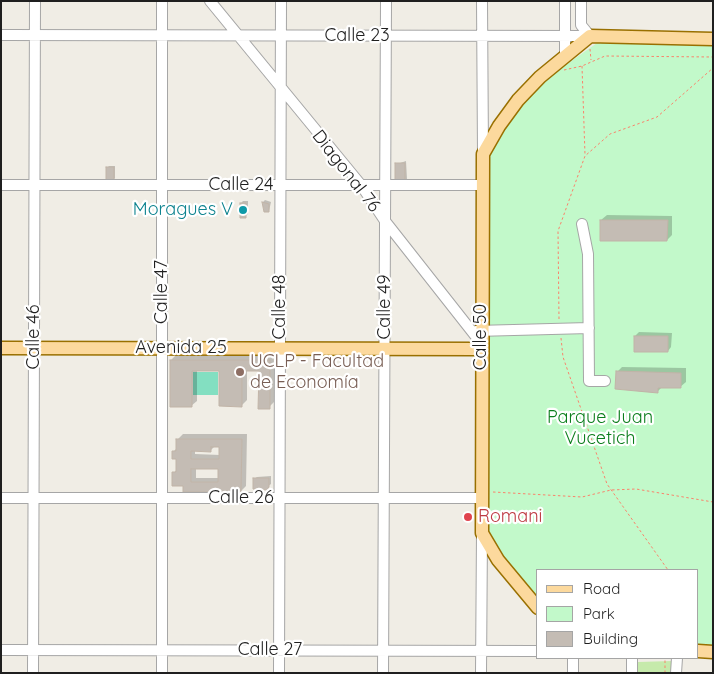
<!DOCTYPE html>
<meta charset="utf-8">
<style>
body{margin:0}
#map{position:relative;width:714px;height:674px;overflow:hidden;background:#f0ede5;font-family:Quicksand,sans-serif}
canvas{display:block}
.frame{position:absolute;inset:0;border:2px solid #1f1f1f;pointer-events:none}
.legend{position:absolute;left:536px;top:569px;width:162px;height:90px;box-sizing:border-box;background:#fff;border:1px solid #a5a5a5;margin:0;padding:6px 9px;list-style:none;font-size:15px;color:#1f1f1f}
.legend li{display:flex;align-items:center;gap:10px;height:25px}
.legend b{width:25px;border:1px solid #a5a5a5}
</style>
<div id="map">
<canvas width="714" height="674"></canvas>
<div class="frame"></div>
<ul class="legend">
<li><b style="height:6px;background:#fcd99d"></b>Road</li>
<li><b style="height:14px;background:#c2f9ca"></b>Park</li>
<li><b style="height:14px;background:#c4bcb4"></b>Building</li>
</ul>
</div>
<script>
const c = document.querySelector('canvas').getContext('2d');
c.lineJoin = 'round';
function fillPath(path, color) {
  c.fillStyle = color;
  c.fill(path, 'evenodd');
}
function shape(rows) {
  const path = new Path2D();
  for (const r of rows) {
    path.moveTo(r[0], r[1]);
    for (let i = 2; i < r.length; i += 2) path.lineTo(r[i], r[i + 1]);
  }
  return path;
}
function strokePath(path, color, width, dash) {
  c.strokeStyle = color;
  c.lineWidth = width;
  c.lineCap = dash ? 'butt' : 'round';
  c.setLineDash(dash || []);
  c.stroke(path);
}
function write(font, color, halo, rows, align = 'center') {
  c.font = font + ' Quicksand,sans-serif';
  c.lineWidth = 4.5;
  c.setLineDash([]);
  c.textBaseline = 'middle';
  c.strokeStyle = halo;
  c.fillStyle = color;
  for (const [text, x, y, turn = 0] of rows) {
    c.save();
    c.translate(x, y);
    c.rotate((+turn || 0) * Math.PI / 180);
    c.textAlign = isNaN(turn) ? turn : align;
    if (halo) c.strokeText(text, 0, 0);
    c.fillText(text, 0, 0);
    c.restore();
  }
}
fillPath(shape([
 [672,661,672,673,638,673,638,662]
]), '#c6eaab');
fillPath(shape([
 [597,43,713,43,713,646,698,646,698,570,538,570,538,602,530,596,485,531,489,151,533,88]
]), '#c2f9ca');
fillPath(shape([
 [193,372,218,372,218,395,193,395]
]), '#83dfc1');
fillPath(shape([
 [406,161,407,179,405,181,397,164],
 [109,166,115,166,115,178,113,180,107,168],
 [265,200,271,202,269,211,265,211,263,202],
 [243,201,248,201,248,214,245,216,241,203],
 [607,215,672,216,672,235,667,240,601,220],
 [639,332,672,333,671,347,668,351,635,336],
 [176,355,275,355,274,402,269,407,260,369,247,369,247,400,241,406,220,370,197,369,197,401,191,406,171,360],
 [622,367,686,368,686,382,680,387,662,387,657,392,637,391,637,388,617,372],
 [183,434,247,434,246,486,241,491,184,485,174,473,177,469,177,457,174,451,178,447,178,439],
 [215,446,220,446,220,455,195,454,195,450,211,450],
 [196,467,219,467,219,478,196,478],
 [271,476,271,484,266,488,254,479,257,477]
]), '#0003');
const building = shape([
 [395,163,405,163,405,182,398,183,395,179,395,163],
 [106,167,114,167,114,182,106,182,106,167],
 [262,202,269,204,269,212,264,212,262,202],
 [240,203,246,203,246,218,240,218,240,203],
 [600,220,668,220,667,241,600,241,600,220],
 [634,336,668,336,668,352,634,352,634,336],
 [170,360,270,360,270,409,258,409,259,371,242,371,242,407,219,406,219,371,192,371,192,407,170,407,170,360],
 [616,371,681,373,681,388,658,388,658,393,615,389,616,371],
 [176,439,242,439,241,492,183,492,183,486,172,486,172,472,176,472,176,459,172,459,172,451,176,451,176,439],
 [211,447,219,447,219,459,191,459,191,451,211,452,211,447],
 [191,469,218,469,218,482,191,482,191,469],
 [253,478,269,478,269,487,267,490,253,489,253,478]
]);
fillPath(building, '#c4bcb4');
strokePath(building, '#c1b4a7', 1);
const minor = shape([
 [162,1,162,673],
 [210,1,361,185,385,221,481,343],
 [482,1,483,154],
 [581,1,581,25,590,36],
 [1,35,590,36],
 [565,57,565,1],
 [1,185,481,185],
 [582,224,588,254,589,381,605,381],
 [476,331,589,328],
 [1,498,481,498],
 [1,650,538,651],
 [632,658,632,673],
 [33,673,35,1],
 [279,673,281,1],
 [383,673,386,1],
 [481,673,482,533],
 [573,673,573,658],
 [676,673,677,658]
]);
const major = shape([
 [1,348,481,349],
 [538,608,498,560,482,533,483,154,499,126,518,100,540,77,590,36,713,39],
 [698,651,713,652]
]);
strokePath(minor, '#a6a6a6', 12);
strokePath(major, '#997000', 15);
strokePath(shape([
 [590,49,591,60],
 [582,66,585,155],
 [564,70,582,66,605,56,713,57],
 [559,319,558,231,585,156,610,134,657,117,713,68],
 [561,338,563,357,607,484,668,570],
 [493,492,582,497,611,490,636,489,713,502],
 [665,673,665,658]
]), '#fa836b', 1, [2.5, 2.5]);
strokePath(minor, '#fff', 10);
strokePath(major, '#fcd99d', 12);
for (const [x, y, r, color] of [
 [243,210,5,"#0f9aa8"],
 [240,372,5,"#8d6e63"],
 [468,517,5,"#e0444e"]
]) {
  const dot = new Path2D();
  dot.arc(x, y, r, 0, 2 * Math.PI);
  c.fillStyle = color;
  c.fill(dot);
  strokePath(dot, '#fff', 2);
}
write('18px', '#1f1f1f', '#fff', [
 ["Calle 23",357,36],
 ["Diagonal 76",346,171,52],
 ["Calle 24",241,185],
 ["Calle 47",162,292,-90],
 ["Calle 48",280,307,-90],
 ["Calle 49",385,307,-90],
 ["Calle 46",34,337,-90],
 ["Calle 50",481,337,-90],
 ["Avenida 25",181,348],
 ["Calle 26",241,498],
 ["Calle 27",270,650]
]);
write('18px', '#0d838f', '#fff', [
 ["Moragues V",233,210]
], 'right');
write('18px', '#785e54', '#fff', [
 ["UCLP - Facultad",250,362],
 ["de Economía",250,383]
], 'left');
write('18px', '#0b7e1c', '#fff', [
 ["Parque Juan",600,418],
 ["Vucetich",600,439]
]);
write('18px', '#be3a42', '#fff', [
 ["Romani",478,517]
], 'left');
</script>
